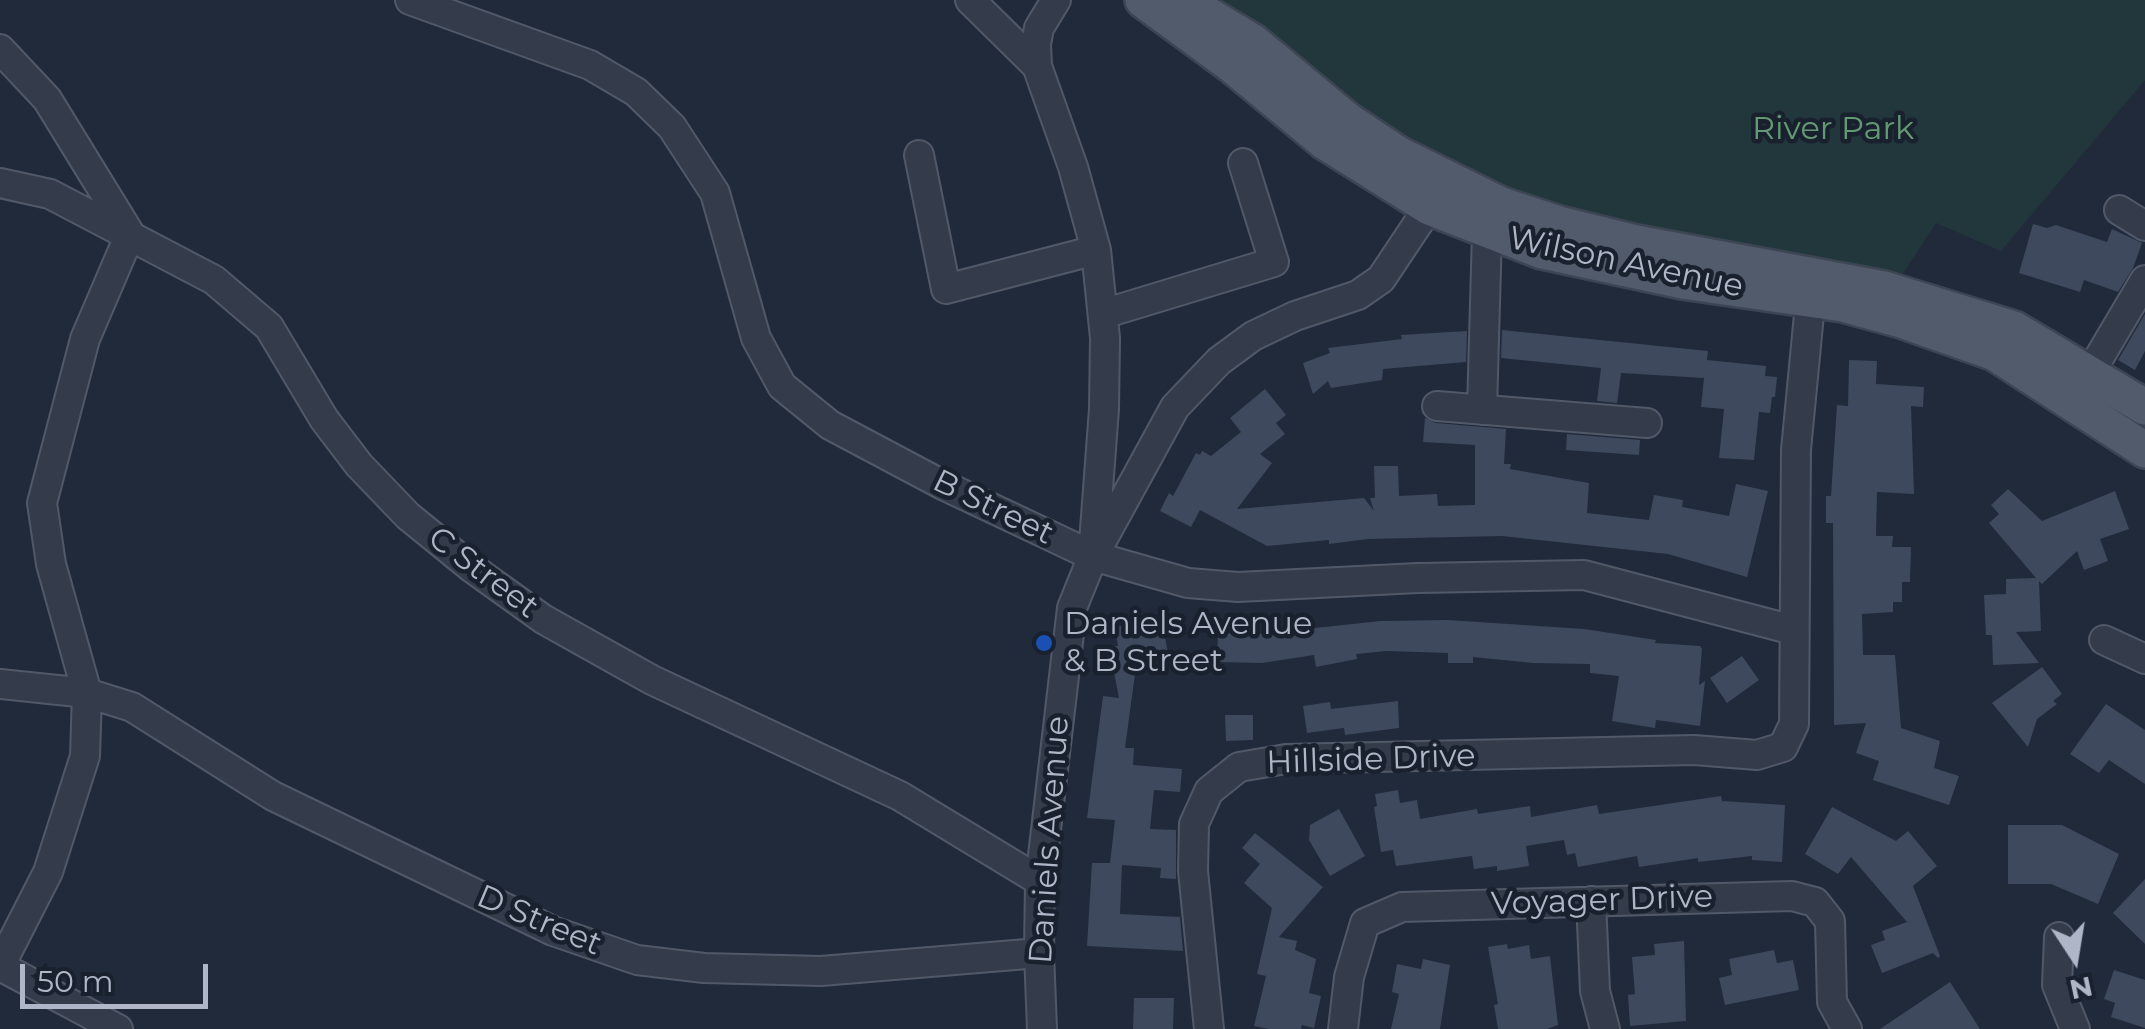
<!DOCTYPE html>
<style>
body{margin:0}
#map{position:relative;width:2145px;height:1029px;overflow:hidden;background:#202a3b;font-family:Montserrat,sans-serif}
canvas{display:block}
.north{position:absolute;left:2025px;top:909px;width:100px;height:100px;-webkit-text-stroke:8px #19212f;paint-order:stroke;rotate:168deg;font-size:28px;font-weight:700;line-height:40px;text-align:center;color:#aeb6c7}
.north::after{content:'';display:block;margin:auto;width:35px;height:45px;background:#aeb6c7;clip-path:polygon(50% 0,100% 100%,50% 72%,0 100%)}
.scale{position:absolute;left:20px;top:964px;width:188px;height:45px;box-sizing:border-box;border:5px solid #aeb6c7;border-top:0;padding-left:12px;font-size:30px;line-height:35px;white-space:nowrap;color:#aeb6c7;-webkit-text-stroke:8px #19212f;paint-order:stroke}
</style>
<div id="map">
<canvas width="2145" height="1029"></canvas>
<div class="north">N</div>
<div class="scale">50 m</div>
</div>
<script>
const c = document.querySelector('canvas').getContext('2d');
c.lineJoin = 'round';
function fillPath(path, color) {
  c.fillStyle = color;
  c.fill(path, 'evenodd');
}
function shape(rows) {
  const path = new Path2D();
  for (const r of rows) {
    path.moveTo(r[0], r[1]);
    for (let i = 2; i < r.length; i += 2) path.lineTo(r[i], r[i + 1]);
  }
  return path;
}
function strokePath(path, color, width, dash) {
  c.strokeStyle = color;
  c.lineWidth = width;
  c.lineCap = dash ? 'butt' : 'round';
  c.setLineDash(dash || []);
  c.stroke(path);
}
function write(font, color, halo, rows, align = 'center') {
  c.font = font + ' Montserrat,sans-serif';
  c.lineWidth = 9;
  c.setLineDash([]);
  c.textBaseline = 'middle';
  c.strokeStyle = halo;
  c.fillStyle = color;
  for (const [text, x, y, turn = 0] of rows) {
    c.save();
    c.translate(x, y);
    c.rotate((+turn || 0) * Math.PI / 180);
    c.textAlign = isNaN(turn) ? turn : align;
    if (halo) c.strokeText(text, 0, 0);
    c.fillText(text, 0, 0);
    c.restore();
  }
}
fillPath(shape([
 [1218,0,2145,0,2145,80,2001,251,1936,223,1902,275,1571,213,1475,173,1356,110]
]), '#22373c');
fillPath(shape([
 [2033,224,2047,228,2056,225,2107,242,2112,229,2142,243,2133,268,2118,292,2084,280,2080,292,2019,273],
 [2145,314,2145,351,2135,370,2118,360],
 [1502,330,1708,351,1707,360,1766,366,1765,376,1777,377,1775,397,1772,397,1770,413,1759,412,1754,460,1719,458,1724,409,1701,407,1704,378,1621,373,1617,403,1597,401,1601,368,1501,358],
 [1467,331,1466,362,1383,369,1382,380,1331,388,1328,381,1313,394,1303,363,1330,353,1328,348,1402,339,1401,335],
 [1849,360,1877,361,1876,384,1924,387,1923,407,1911,406,1914,494,1877,492,1876,536,1893,536,1892,547,1911,547,1910,582,1902,582,1902,602,1893,602,1893,612,1862,614,1863,655,1895,655,1901,728,1940,741,1934,768,1959,776,1949,805,1873,780,1879,761,1856,753,1866,723,1834,725,1833,523,1826,523,1826,496,1831,496,1837,405,1848,406],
 [1265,389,1286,415,1276,423,1285,434,1260,454,1272,463,1237,509,1364,498,1374,511,1370,498,1375,498,1374,466,1398,466,1399,496,1437,494,1438,506,1475,505,1475,445,1423,442,1425,418,1436,423,1506,429,1504,464,1511,464,1510,469,1589,483,1587,513,1649,520,1654,495,1683,500,1682,507,1729,516,1736,484,1768,491,1747,577,1668,554,1502,536,1368,539,1329,544,1329,540,1267,546,1200,510,1191,527,1160,511,1169,493,1173,496,1196,453,1200,455,1202,451,1211,456,1241,432,1230,418],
 [1567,434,1640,440,1639,455,1566,450],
 [2008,489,2042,521,2115,491,2129,529,2100,539,2108,561,2084,570,2077,551,2042,584,2039,581,2041,631,2016,632,2039,663,1993,665,1992,635,1986,635,1984,595,2006,594,2006,579,2036,578,1989,523,1999,514,1991,505],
 [1162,618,1168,655,1153,658,1156,670,1135,674,1125,748,1134,748,1133,765,1182,769,1180,792,1154,790,1150,829,1176,830,1176,879,1160,878,1161,868,1122,865,1120,914,1180,917,1183,951,1087,946,1092,863,1110,863,1115,820,1087,818,1103,696,1119,698,1109,647,1118,646,1115,627],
 [1448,620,1584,629,1656,640,1655,643,1700,646,1702,649,1699,685,1705,681,1700,726,1656,720,1655,728,1612,721,1619,676,1590,673,1590,664,1533,663,1473,657,1473,663,1448,663,1448,653,1387,651,1356,654,1357,659,1316,667,1314,655,1262,663,1217,662,1218,633,1258,634,1381,621],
 [1742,656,1759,680,1727,703,1710,678],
 [2042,667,2062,694,2053,701,2057,704,2037,719,2028,747,1992,703],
 [1398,701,1399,728,1345,735,1344,728,1307,733,1303,706,1330,702,1331,709],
 [2106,704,2145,730,2145,784,2109,760,2099,773,2070,754],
 [1225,715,1253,715,1253,740,1226,741],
 [1398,790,1400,803,1417,800,1420,819,1477,809,1478,814,1530,806,1531,817,1597,805,1599,814,1721,796,1722,801,1785,805,1782,862,1752,860,1752,856,1698,862,1698,858,1639,867,1637,856,1578,867,1575,853,1567,855,1564,840,1526,846,1529,866,1497,871,1497,866,1474,869,1472,856,1396,866,1393,850,1381,852,1374,807,1377,806,1375,794],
 [1832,807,1896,841,1908,831,1937,866,1913,886,1940,956,1938,958,1933,953,1882,973,1871,945,1885,940,1882,931,1907,922,1851,857,1838,874,1805,854],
 [1339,809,1365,856,1330,876,1309,840,1310,825],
 [2008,825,2062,825,2119,854,2098,904,2051,884,2008,884],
 [1255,833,1323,887,1279,937,1297,941,1295,950,1316,959,1309,993,1321,996,1314,1028,1302,1025,1301,1029,1269,1029,1254,1026,1266,976,1257,974,1272,908,1244,883,1260,864,1242,848],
 [2145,879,2145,944,2113,913],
 [1684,941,1686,1021,1630,1026,1628,995,1635,994,1632,957,1655,955,1654,944],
 [1507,944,1508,949,1529,945,1531,959,1550,956,1558,1025,1547,1029,1498,1029,1494,1005,1498,1004,1488,947],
 [1774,950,1777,963,1793,960,1799,990,1725,1005,1719,978,1732,975,1729,959],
 [1423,959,1450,965,1440,1029,1391,1029,1399,994,1392,992,1397,964,1421,969],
 [2114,970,2145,980,2145,1028,2111,1017,2115,1003,2104,999],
 [1950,982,1980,1029,1880,1029],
 [1134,998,1174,998,1173,1029,1133,1029]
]), '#3e495d');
const minor = shape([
 [410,0,590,65,636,92,672,127,715,193,756,338,782,386,830,425,943,485,1093,556,1188,583,1238,587,1418,578,1584,575,1793,630],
 [970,0,1037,66],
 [0,49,47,99,130,234],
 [919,155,946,289,1096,250],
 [0,183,50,194,214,280,269,327,324,419,359,465,408,516,472,568,543,619,652,680,900,796,1040,881],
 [2119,210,2145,226],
 [1103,314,1274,262,1243,163],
 [2094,374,2097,361,2145,280],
 [1437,406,1647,423],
 [1482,410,1487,232],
 [1101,542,1175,407,1219,361,1253,336,1295,316,1358,295,1381,279,1429,207],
 [2104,640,2145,659],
 [0,684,87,693,132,707,273,796,553,931,637,960,704,968,821,971,1039,953],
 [1591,901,1595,991,1605,1029],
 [2059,937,2057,985,2075,1029],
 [0,966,48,872,85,756,87,693,51,564,42,503,85,339,130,234],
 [0,966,118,1029],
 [1042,1029,1039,953,1040,881,1072,608,1093,556,1104,409,1105,338,1096,250,1073,167,1037,66,1036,44,1039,28,1056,0],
 [1209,1029,1193,871,1194,824,1209,791,1239,767,1286,759,1694,750,1757,755,1783,747,1794,724,1796,450,1812,283],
 [1343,1029,1349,977,1365,923,1402,907,1792,896,1815,902,1830,921,1832,1002,1847,1029]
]);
const major = shape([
 [1143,0,1233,66,1325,142,1429,207,1542,251,1682,281,1843,304,1898,319,1995,353,2145,450],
 [1183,0,1253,42,1347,120,1398,154,1501,205,1559,224,1636,243,1884,289,2014,329,2145,407]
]);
strokePath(minor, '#515969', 32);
strokePath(major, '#3d4554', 40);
strokePath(minor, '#343c4b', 28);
strokePath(major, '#515b6b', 35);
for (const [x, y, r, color] of [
 [1044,643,10,"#1a4fb4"]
]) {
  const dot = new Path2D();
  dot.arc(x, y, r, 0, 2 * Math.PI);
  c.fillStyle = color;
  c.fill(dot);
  strokePath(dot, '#19212f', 4);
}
write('32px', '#649a73', '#19212f', [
 ["River Park",1833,130]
]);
write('32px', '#aeb6c7', '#19212f', [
 ["Wilson Avenue",1626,263,12],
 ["B Street",993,508,26],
 ["C Street",483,573,37],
 ["Hillside Drive",1371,760,-2],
 ["Daniels Avenue",1050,840,-86],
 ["Voyager Drive",1602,901,-2],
 ["D Street",539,921,23]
]);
write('32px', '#aeb6c7', '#19212f', [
 ["Daniels Avenue",1064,625],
 ["& B Street",1064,662]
], 'left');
</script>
